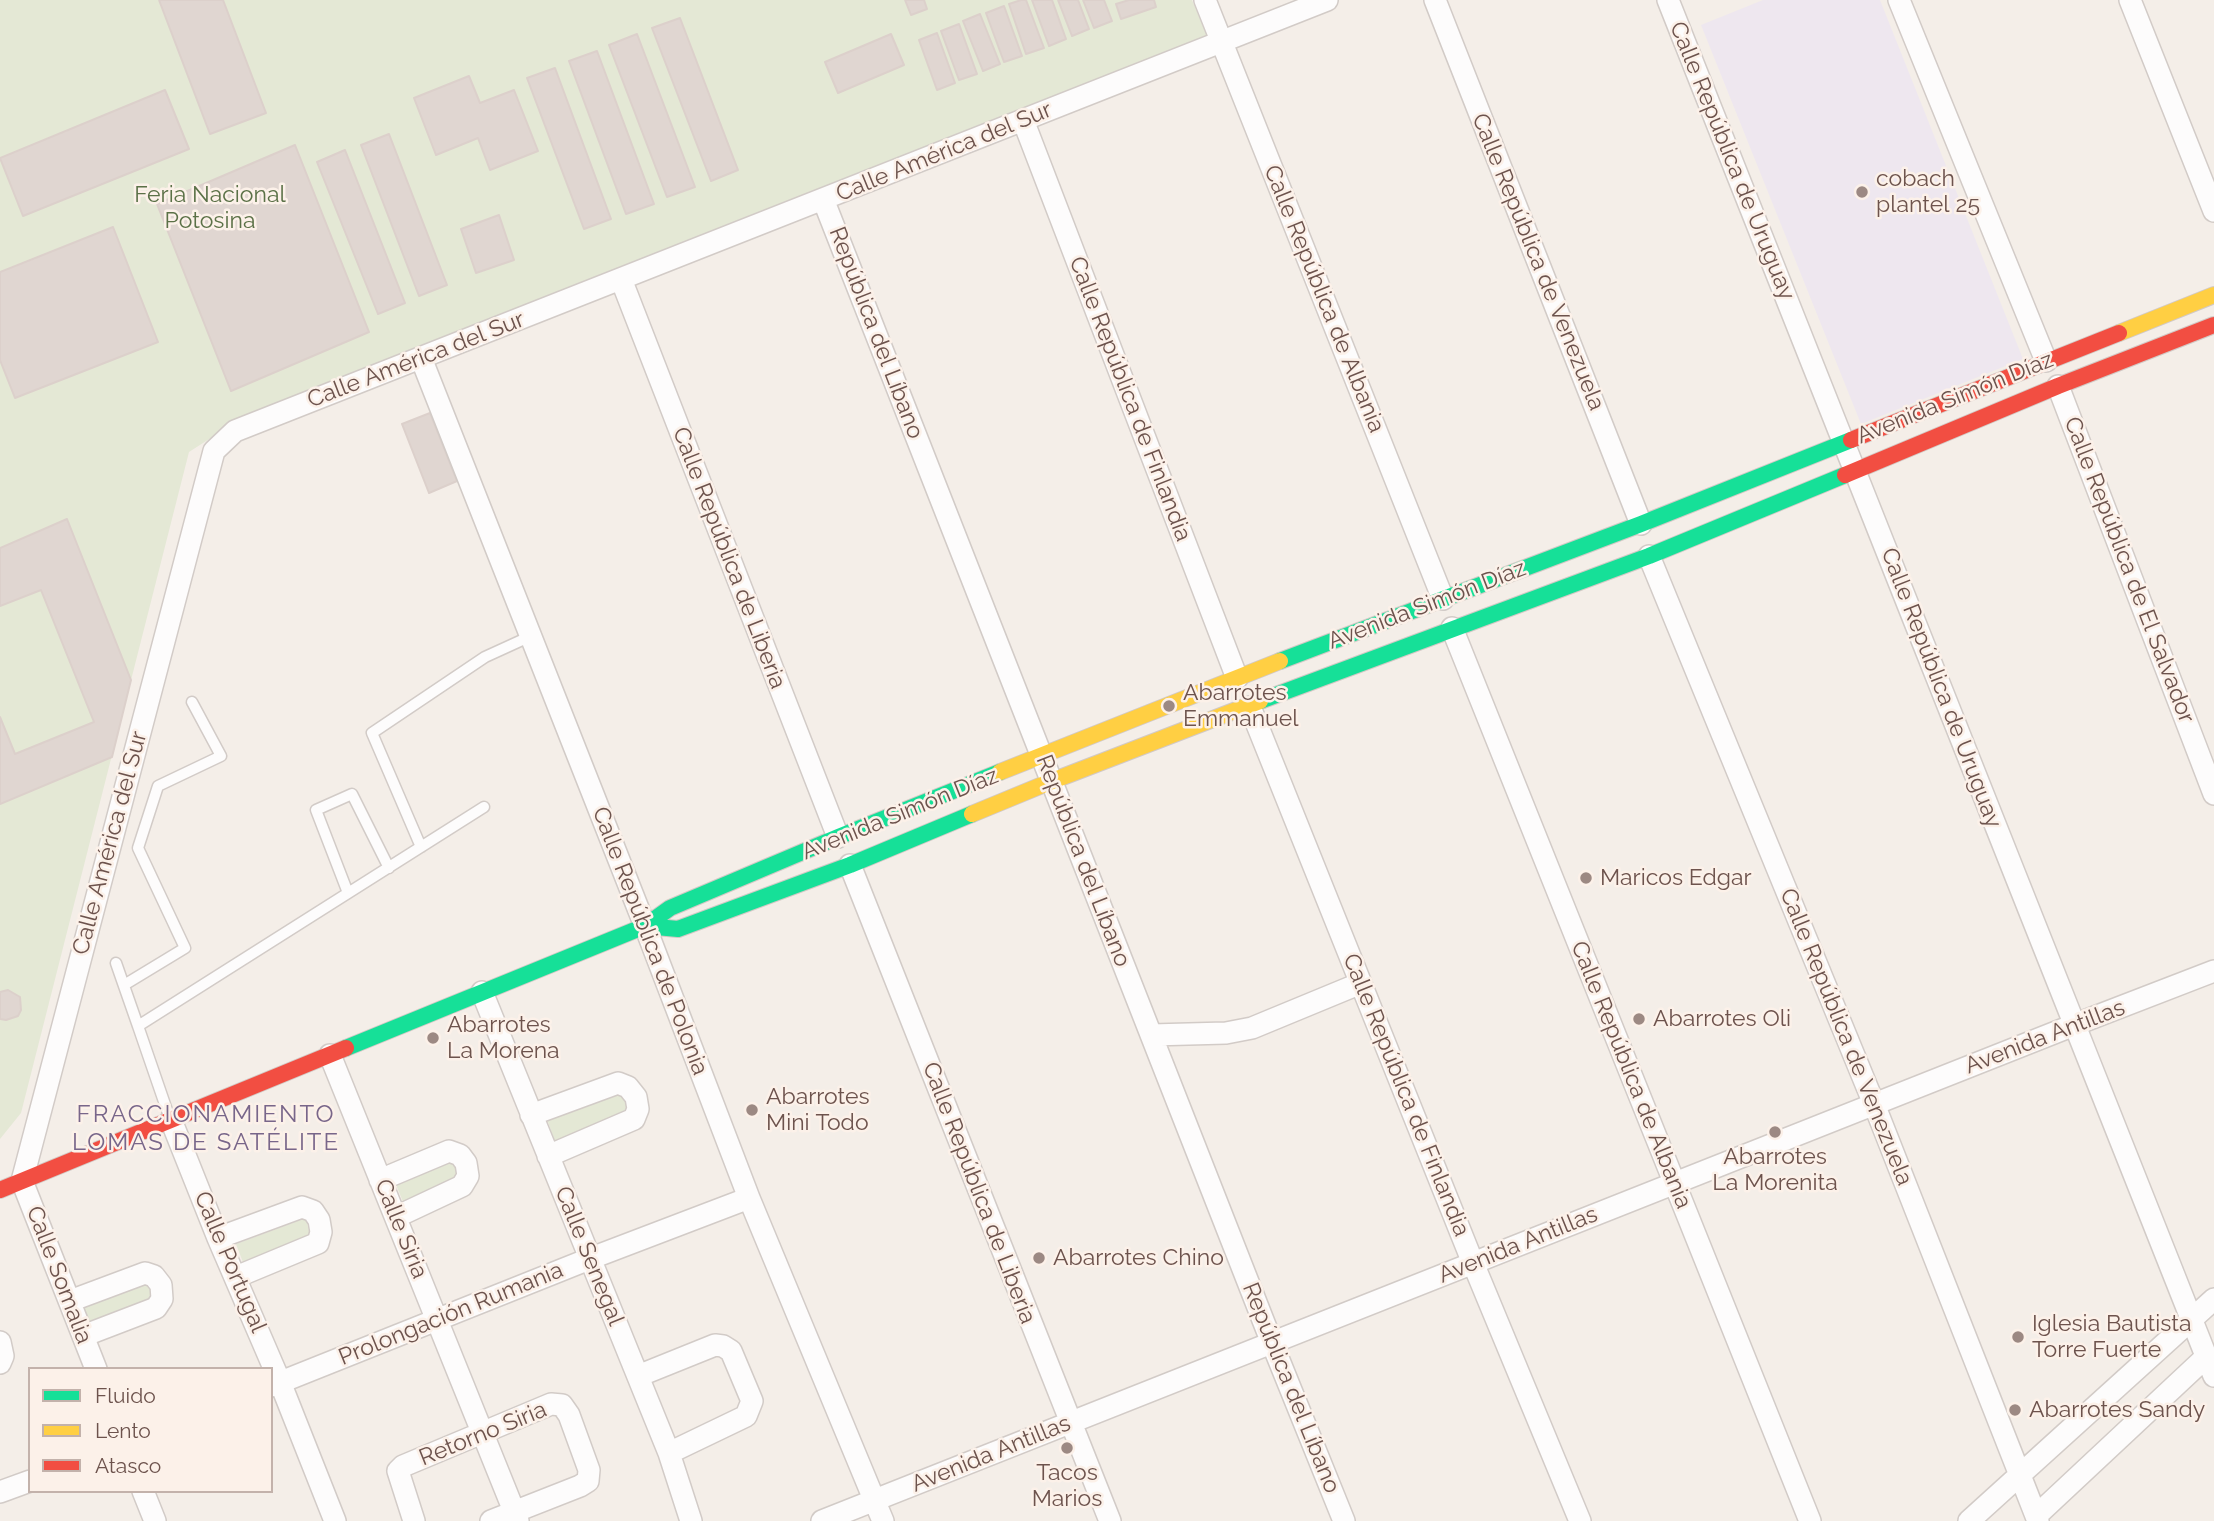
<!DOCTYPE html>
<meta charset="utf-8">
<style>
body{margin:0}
#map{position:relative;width:2214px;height:1521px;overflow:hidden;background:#f4eee8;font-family:Raleway,sans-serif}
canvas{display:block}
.legend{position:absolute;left:28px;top:1367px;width:245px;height:126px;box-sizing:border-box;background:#fcf1e9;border:2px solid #c3b2ab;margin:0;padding:9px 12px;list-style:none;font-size:21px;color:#6d534d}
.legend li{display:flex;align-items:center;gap:14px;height:35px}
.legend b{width:35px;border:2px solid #c3b2ab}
</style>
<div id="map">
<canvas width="2214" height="1521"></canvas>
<ul class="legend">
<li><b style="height:9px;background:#16e098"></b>Fluido</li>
<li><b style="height:9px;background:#ffcf43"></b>Lento</li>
<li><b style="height:9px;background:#f24e42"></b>Atasco</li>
</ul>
</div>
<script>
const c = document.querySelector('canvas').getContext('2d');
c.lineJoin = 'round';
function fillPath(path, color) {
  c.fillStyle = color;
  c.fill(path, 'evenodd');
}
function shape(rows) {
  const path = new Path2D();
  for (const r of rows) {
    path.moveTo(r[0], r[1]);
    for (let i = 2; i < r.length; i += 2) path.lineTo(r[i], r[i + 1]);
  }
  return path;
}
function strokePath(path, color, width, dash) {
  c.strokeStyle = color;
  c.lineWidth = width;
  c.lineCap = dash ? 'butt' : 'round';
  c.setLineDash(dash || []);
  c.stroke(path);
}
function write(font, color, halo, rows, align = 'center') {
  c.font = font + ' Raleway,sans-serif';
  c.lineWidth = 5;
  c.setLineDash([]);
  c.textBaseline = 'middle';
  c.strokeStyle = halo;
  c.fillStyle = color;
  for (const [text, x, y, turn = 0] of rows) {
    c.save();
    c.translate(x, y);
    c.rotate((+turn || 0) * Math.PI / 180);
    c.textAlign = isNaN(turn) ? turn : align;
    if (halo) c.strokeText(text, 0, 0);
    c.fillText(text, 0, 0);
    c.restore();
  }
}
fillPath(shape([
 [1763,0,1880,0,2023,359,1861,424,1701,25]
]), '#eee7ef');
fillPath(shape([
 [0,0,1192,0,1208,38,231,425,189,452,21,1113,0,1139],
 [619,1088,632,1112,556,1145,547,1119],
 [458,1153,467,1179,404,1204,394,1180],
 [306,1218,312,1245,246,1270,236,1244],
 [153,1279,163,1308,86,1327,79,1304]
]), '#e4e8d5');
const building = shape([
 [159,0,223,0,266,113,210,134,159,0],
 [905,0,924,0,927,9,911,15,905,0],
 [1021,0,1026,0,1044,48,1026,54,1009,4,1021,0],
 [1032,0,1052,0,1066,39,1049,46,1032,0],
 [1058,0,1078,0,1089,29,1072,36,1058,0],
 [1083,0,1104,0,1112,21,1094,28,1083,0],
 [1129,0,1154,0,1156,7,1121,19,1116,4,1129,0],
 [1004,6,1022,56,1004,62,986,13,1004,6],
 [980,14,1000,64,983,71,963,21,980,14],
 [680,18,738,170,711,181,652,28,680,18],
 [959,24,977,74,959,80,941,31,959,24],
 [937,33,955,83,937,90,919,40,937,33],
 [637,34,695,187,667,197,609,45,637,34],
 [891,34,904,65,838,93,825,62,891,34],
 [597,51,654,204,626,214,569,61,597,51],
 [555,68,611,219,584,229,527,78,555,68],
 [469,76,480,103,514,90,538,151,490,170,478,138,436,155,414,98,469,76],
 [165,90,189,149,23,216,0,158,165,90],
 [389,134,447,285,419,296,361,145,389,134],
 [295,145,369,332,231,391,157,204,295,145],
 [345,150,405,303,378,314,317,162,345,150],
 [499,215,514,260,476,273,461,229,499,215],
 [113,227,158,342,15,398,0,360,0,272,113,227],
 [430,413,457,481,429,493,402,424,430,413],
 [67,519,131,680,112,757,0,804,0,717,15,754,94,722,41,590,0,606,0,548,67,519],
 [8,990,20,997,21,1010,18,1016,6,1020,0,1019,0,992,8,990]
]);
fillPath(building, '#e0d6d1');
strokePath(building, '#dcd0cb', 2);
const lane = shape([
 [421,847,372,733,485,657,531,636],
 [348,893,316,810,352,794,389,868],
 [116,963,138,1026],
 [124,985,185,948,138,848,158,786,221,756,192,702],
 [170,1119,138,1026,484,807]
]);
const street = shape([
 [1205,0,1443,599],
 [1435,0,1641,524],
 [1668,0,2214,1376],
 [1899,0,2046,361],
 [2130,0,2214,211],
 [1023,120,1237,678],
 [823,199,1272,1343,1344,1521],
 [621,279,838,837],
 [421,358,645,926,749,1198,883,1521],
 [2058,386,2214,794],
 [1649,556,1874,1104,2038,1521],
 [1452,628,1810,1521],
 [1250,707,1473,1263,1580,1521],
 [850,865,1110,1521],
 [482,992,669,1453,691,1521],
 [1151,1035,1226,1033,1252,1028,1361,983],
 [330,1055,518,1521],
 [531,1115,618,1083,628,1087,636,1097,638,1109,634,1119,548,1156],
 [171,1120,218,1238,280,1382,335,1521],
 [380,1180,449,1151,460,1155,466,1163,468,1176,462,1186,396,1217],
 [218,1238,302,1207,313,1211,319,1220,321,1232,318,1243,236,1277],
 [70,1301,145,1273,154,1276,161,1285,162,1299,156,1308,83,1336],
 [0,1342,3,1356,0,1363],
 [96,1369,22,1181,214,451,235,431,1327,0],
 [638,1376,715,1345,723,1346,731,1351,752,1401,746,1416,669,1453],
 [271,1386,589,1259,749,1198],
 [143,1491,155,1521],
 [0,1492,30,1481],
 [2036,1516,2206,1357],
 [414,1521,398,1471,403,1466,551,1404,562,1405,569,1415,589,1470,588,1481,580,1486,491,1521],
 [822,1521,2074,1025,2214,971],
 [1969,1521,2214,1299]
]);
const fast = shape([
 [1280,661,1641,524,1851,440],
 [1260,701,1649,556,1845,475],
 [645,926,678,929,850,865,972,814],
 [346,1048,645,926,670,908,838,837,1000,772]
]);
const slow = shape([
 [2119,333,2214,295],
 [1000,772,1280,661],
 [972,814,1052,781,1260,701]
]);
const jam = shape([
 [1851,440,2119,333],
 [1845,475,2058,386,2214,325],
 [0,1190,346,1048]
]);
strokePath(lane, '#d2cbc7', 13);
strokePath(street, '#d2cbc7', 24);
strokePath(fast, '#d2c9c5', 18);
strokePath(slow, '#d2c9c5', 18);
strokePath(jam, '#d2c9c5', 18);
strokePath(lane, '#fdfcfc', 10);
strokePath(street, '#fdfcfc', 21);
strokePath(fast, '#16e098', 16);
strokePath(slow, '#ffcf43', 16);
strokePath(jam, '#f24e42', 16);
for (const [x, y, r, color] of [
 [1862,192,7,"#9c8983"],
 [1169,706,7,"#9c8983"],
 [1586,878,7,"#9c8983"],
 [1639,1019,7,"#9c8983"],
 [433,1038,7,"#9c8983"],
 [752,1110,7,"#9c8983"],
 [1775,1132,7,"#9c8983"],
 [1039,1258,7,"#9c8983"],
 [2018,1337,7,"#9c8983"],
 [2015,1410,7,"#9c8983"],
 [1067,1448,7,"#9c8983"]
]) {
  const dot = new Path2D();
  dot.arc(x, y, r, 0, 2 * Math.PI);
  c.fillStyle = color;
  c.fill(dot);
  strokePath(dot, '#fcf1e9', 2.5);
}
write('23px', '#6d534d', '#fcf1e9', [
 ["Calle América del Sur",944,152,-22],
 ["Calle República de Uruguay",1732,161,68],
 ["Calle República de Venezuela",1538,262,68],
 ["Calle República de Albania",1324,299,68],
 ["República del Líbano",876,333,69],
 ["Calle América del Sur",416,360,-21],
 ["Avenida Simón Díaz",1955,398,-22],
 ["Calle República de Finlandia",1130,399,69],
 ["Calle República de Liberia",729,558,69],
 ["Calle República de El Salvador",2129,570,69],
 ["Avenida Simón Díaz",1427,605,-21],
 ["Calle República de Uruguay",1941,688,69],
 ["Avenida Simón Díaz",900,814,-22],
 ["Calle América del Sur",110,843,-75],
 ["República del Líbano",1083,861,69],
 ["Calle República de Polonia",650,941,69],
 ["Calle República de Venezuela",1846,1037,68],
 ["Avenida Antillas",2045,1037,-21],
 ["Calle República de Albania",1631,1075,68],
 ["Calle República de Finlandia",1406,1095,68],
 ["Calle República de Liberia",979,1193,69],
 ["Calle Siria",401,1229,68],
 ["Avenida Antillas",1518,1245,-22],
 ["Calle Senegal",589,1256,68],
 ["Calle Portugal",230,1262,67],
 ["Calle Somalia",59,1275,69],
 ["Prolongación Rumania",451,1314,-22],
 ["República del Líbano",1291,1388,68],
 ["Retorno Siria",483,1434,-22],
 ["Avenida Antillas",991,1454,-22]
]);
write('23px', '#6d534d', '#fcf1e9', [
 ["cobach",1876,179],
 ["plantel 25",1876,205],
 ["Abarrotes",1183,693],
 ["Emmanuel",1183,719],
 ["Maricos Edgar",1600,878],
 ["Abarrotes Oli",1653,1019],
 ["Abarrotes",447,1025],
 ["La Morena",447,1051],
 ["Abarrotes",766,1097],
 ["Mini Todo",766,1123],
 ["Abarrotes",1775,1157,"center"],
 ["La Morenita",1775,1183,"center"],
 ["Abarrotes Chino",1053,1258],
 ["Iglesia Bautista",2032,1324],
 ["Torre Fuerte",2032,1350],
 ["Abarrotes Sandy",2029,1410],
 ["Tacos",1067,1473,"center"],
 ["Marios",1067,1499,"center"]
], 'left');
write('23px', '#5b7147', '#fcf1e9', [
 ["Feria Nacional",210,195],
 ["Potosina",210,221]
]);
c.letterSpacing = '2px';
write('24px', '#78668a', '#fcf1e9', [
 ["FRACCIONAMIENTO",206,1115],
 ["LOMAS DE SATÉLITE",206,1143]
]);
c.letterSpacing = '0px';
</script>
